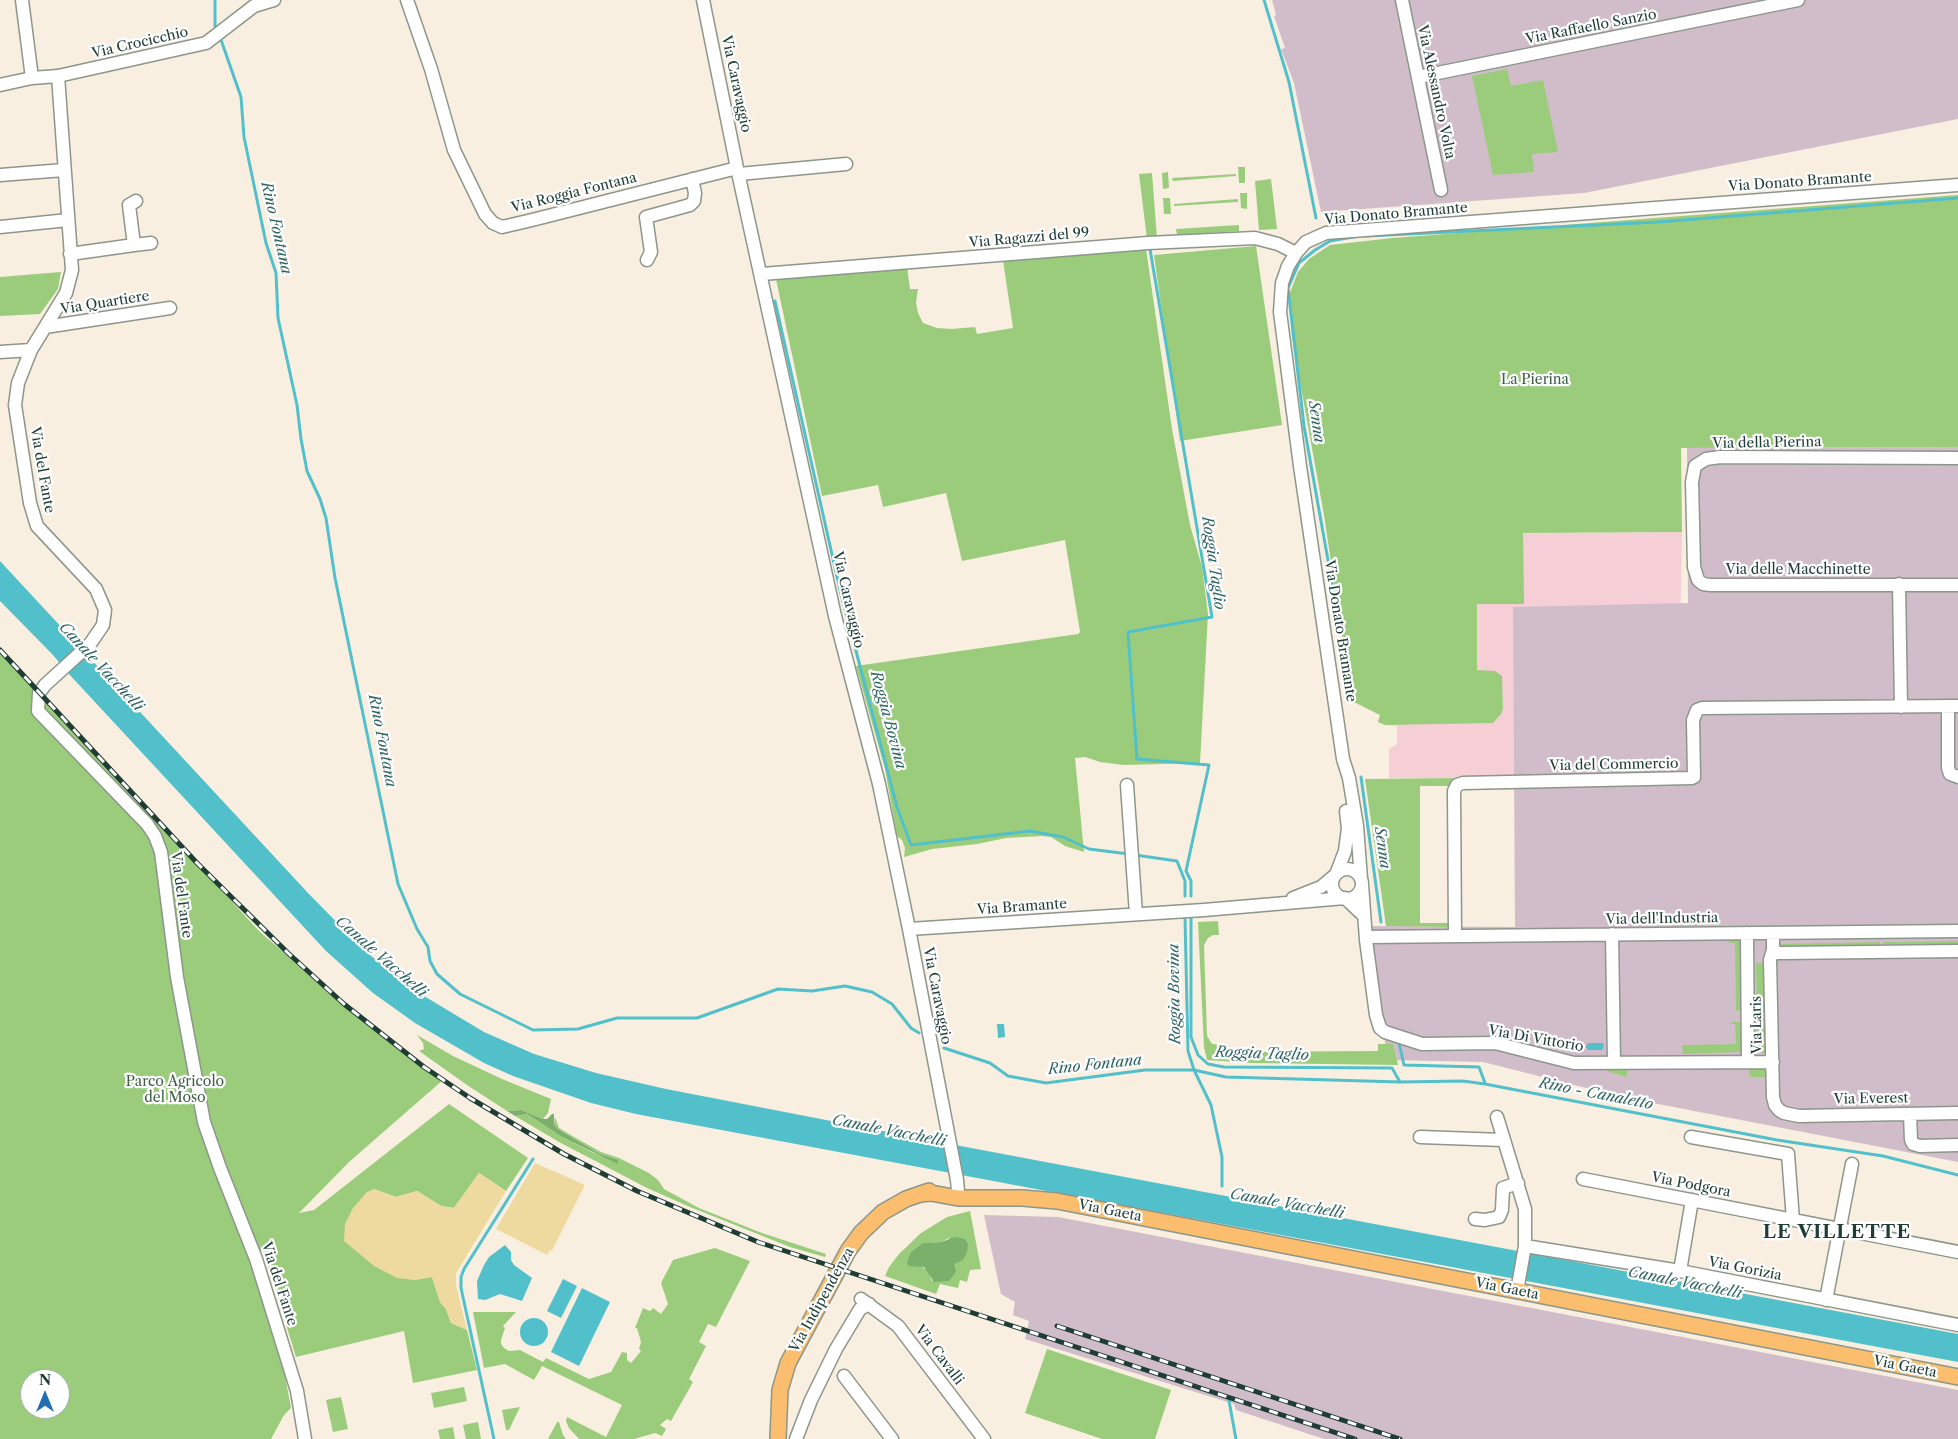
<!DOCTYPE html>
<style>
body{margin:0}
#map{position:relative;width:1958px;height:1439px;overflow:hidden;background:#f9efe1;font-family:"Libre Caslon Text",serif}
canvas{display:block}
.north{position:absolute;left:20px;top:1369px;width:50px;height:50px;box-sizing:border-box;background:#fff;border:1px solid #a5b1ae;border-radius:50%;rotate:0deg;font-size:14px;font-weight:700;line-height:20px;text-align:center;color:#1f3d34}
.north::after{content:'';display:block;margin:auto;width:18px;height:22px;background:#1f6fb2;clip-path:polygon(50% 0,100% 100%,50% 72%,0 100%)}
</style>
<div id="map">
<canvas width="1958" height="1439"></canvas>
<div class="north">N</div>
</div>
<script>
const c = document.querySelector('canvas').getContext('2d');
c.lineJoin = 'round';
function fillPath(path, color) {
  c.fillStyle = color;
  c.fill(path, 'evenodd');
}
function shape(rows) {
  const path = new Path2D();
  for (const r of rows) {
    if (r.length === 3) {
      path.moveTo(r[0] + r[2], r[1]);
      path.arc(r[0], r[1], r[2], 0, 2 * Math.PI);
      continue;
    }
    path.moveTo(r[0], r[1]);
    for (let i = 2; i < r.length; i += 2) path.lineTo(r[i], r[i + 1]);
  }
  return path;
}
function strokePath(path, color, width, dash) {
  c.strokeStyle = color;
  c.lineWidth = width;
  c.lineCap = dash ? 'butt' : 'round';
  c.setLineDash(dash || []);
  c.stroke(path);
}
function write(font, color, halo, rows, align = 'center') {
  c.font = font + ' "Libre Caslon Text",serif';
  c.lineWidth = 4.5;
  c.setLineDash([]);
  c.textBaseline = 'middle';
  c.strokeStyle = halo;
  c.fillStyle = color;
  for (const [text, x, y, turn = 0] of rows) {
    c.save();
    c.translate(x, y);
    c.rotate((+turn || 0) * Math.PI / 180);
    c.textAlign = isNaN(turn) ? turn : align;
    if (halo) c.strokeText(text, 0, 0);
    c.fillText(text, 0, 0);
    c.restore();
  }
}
fillPath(shape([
 [1682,532,1680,638,1527,778,1389,778,1389,749,1397,744,1397,726,1385,725,1378,722,1380,715,1352,701,1327,535]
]), '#f6cfd6');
fillPath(shape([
 [1272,0,1958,0,1958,119,1584,193,1321,212,1294,83,1281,49,1285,48,1274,16,1276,15],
 [1958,447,1958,1162,1622,1097,1483,1062,1387,1060,1371,926,1515,927,1513,607,1688,603,1687,448],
 [984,1215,1058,1217,1958,1390,1958,1439,1324,1439,1236,1410,1234,1404,1025,1339,1029,1321,1013,1315,1015,1302,1001,1294]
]), '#d1bdc9');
fillPath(shape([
 [1507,69,1511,86,1543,80,1558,152,1532,154,1534,172,1493,175,1472,76],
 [1238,167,1245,167,1245,183,1239,183],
 [1168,172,1169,188,1163,189,1162,173],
 [1152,173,1157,238,1147,239,1139,174],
 [1236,174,1236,176,1173,181,1172,178],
 [1271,179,1277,229,1259,230,1255,181],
 [1240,193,1247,193,1247,209,1241,208],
 [1958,195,1958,447,1681,448,1682,532,1523,533,1524,604,1477,604,1477,670,1495,671,1502,676,1503,709,1501,714,1493,723,1385,725,1378,722,1380,715,1352,701,1324,515,1292,337,1289,295,1298,272,1309,259,1330,245,1393,238],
 [1163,198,1170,198,1171,214,1164,214],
 [1238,199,1238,202,1174,206,1174,204],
 [1239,225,1239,231,1177,235,1176,229],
 [1256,246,1282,425,1180,441,1154,255],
 [1146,249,1172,429,1190,525,1202,567,1208,614,1200,763,1123,765,1100,762,1085,757,1075,758,1084,852,1065,846,1051,837,1042,836,1006,838,977,844,932,849,904,857,905,848,902,840,897,836,885,769,856,666,1078,634,1080,632,1065,540,962,561,946,493,883,507,878,485,822,496,776,279,907,267,910,289,918,289,916,302,918,313,923,323,937,328,952,329,975,327,977,334,1013,328,1003,260],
 [61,272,58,289,40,314,0,316,0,277],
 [0,651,260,932,387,1041,443,1080,349,1162,299,1213,314,1210,449,1104,528,1158,506,1191,479,1173,454,1208,441,1206,417,1191,396,1197,374,1189,414,1280,432,1277,440,1302,446,1309,451,1323,467,1330,477,1370,413,1383,404,1331,296,1357,263,1249,253,1259,276,1328,291,1408,284,1415,271,1439,0,1439],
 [30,1379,60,1379,60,1409,30,1409],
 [1456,778,1449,786,1420,786,1420,923,1449,923,1449,927,1386,926,1365,779],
 [1218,921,1219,935,1213,935,1208,938,1204,945,1207,1036,1212,1044,1222,1045,1222,1052,1378,1051,1378,1044,1393,1044,1398,1065,1252,1063,1207,1060,1204,1047,1198,922],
 [1740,940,1741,1010,1736,1011,1735,943,1729,943,1729,941],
 [1958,941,1958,945,1883,944,1884,942],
 [1880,942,1880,946,1783,947,1781,944],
 [1756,963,1765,963,1767,1053,1762,1053,1758,1050],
 [1731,1022,1740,1022,1742,1050,1740,1052,1683,1054,1682,1045,1736,1044,1735,1024,1731,1024],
 [417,1035,453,1056,502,1079,551,1099,548,1113,543,1119,521,1110,507,1111,467,1085,419,1051,424,1049,423,1043],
 [1672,1067,1672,1070,1627,1070,1627,1077,1606,1071,1609,1068],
 [1768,1067,1768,1077,1750,1077,1749,1069,1675,1070,1675,1068],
 [527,1114,562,1137,594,1153,618,1160,600,1154,558,1129,554,1124,555,1117,559,1128,574,1137,601,1152,619,1158,649,1173,658,1180,664,1189,699,1208,762,1233,826,1254,825,1257,790,1247,690,1207,647,1188,559,1142,515,1116],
 [970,1211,981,1269,970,1270,967,1282,960,1280,958,1288,940,1284,936,1294,885,1276,889,1267,899,1254,921,1233,947,1217],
 [949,1238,956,1261,932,1281,928,1271,921,1266,932,1242,941,1242],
 [715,1248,750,1261,716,1327,708,1324,699,1342,706,1346,689,1379,693,1382,671,1421,667,1419,660,1425,666,1429,662,1436,655,1433,634,1439,579,1439,569,1428,566,1421,567,1417,606,1437,622,1405,542,1366,534,1380,505,1364,484,1368,473,1312,516,1312,503,1326,505,1328,501,1340,501,1344,504,1348,509,1351,520,1350,543,1362,546,1358,589,1379,611,1372,622,1352,627,1353,627,1360,631,1363,641,1351,639,1349,641,1342,637,1328,635,1328,643,1308,650,1311,653,1308,661,1314,668,1304,661,1283,673,1260],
 [1047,1349,1171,1390,1155,1439,1102,1439,1025,1413],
 [464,1387,467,1401,434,1408,431,1393],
 [341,1397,348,1429,333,1432,326,1400],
 [520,1407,509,1430,506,1430,502,1410],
 [478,1422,481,1439,466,1439,463,1425],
 [557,1422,559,1422,563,1435,566,1439,548,1439],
 [453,1427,455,1439,440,1439,438,1430]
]), '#9acc7c');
fillPath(shape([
 [521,1110,543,1119,547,1119,552,1114,554,1114,554,1124,558,1129,600,1154,618,1160,618,1164,562,1137,527,1114,515,1116,507,1111],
 [955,1237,965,1239,968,1244,967,1252,963,1260,954,1264,956,1272,949,1281,934,1282,924,1267,909,1266,907,1263,911,1252,923,1243,941,1242]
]), '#7bb06c');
fillPath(shape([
 [535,1163,585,1185,552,1251,550,1250,547,1255,496,1229],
 [479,1173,506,1191,456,1273,456,1285,467,1330,451,1323,446,1309,440,1302,432,1277,414,1280,397,1278,374,1266,344,1241,345,1224,353,1208,367,1192,374,1189,396,1197,417,1191,441,1206,454,1208]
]), '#eeda9e');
fillPath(shape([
 [0,561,308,893,366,952,419,993,484,1032,534,1054,596,1073,666,1089,950,1144,1958,1334,1958,1362,636,1114,591,1103,513,1076,484,1063,415,1023,373,993,326,951,68,673,53,655,0,601],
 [997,1024,1004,1024,1005,1037,998,1038],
 [1588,1043,1603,1043,1604,1046,1602,1050,1588,1050,1586,1047],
 [505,1245,511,1252,511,1260,514,1265,532,1278,522,1301,500,1294,485,1300,478,1299,477,1281,484,1265,489,1257],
 [563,1279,577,1286,561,1318,547,1311],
 [582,1288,610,1302,579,1366,551,1352],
 [534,1332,14]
]), '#52c0ca');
strokePath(shape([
 [215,0,215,26,217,31],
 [1264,0,1289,82,1316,218],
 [220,37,241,97,244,137,266,243,276,273,278,318,297,405,301,439,307,471,320,499,326,518,335,578,398,884,417,929,428,947,430,961,437,974,460,994,533,1030,578,1029,617,1018,697,1018,778,989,812,991,845,986,872,992,892,1004,911,1028,919,1033],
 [1366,236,1658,222,1958,198],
 [1150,249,1212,617,1128,632,1137,759,1209,765,1186,871,1191,881,1191,896],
 [775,301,840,590,897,807,911,845,1030,831,1063,837,1089,849,1129,854],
 [1336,605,1304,426,1288,288,1299,263,1315,250,1330,241,1353,237],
 [1361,777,1381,922],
 [1135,855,1177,861,1185,881,1185,896],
 [1185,917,1188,1051,1194,1070,1211,1105,1222,1157,1222,1186],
 [1191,917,1191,1037,1198,1055,1208,1064,1224,1067,1392,1068,1400,1082],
 [1399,1043,1404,1065,1479,1067,1485,1083],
 [944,1048,990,1063,1008,1076,1046,1083,1145,1070,1194,1070,1226,1077,1400,1082,1463,1081,1485,1084,1777,1140,1883,1156,1958,1175],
 [1229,1401,1236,1439],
 [494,1439,461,1288,461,1277,464,1269,533,1159]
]), '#52c0ca', 3);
const minor = shape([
 [22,0,32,78],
 [407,0,431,69,454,150,485,214,493,223,502,227,532,220,737,168],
 [703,0,737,168,835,616,879,784,909,929,957,1180,958,1191,956,1194,950,1197],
 [1402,0,1441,190],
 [58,76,72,270,66,293,31,350,18,383,15,405,30,503,37,526,96,589,105,610,103,625,90,644,45,685,39,693,38,711,147,824,155,836,161,852,177,977,204,1122,220,1168,256,1259,297,1391,305,1439],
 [1418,77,1798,0],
 [0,85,32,78,58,76,206,43,254,6,274,0],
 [739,174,846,164],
 [0,175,64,170],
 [0,227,68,220],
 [134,245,151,243],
 [70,254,134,245,129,205,136,201],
 [647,260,651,252,646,217,690,205,694,201,695,193,692,179],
 [762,274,1148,243,1255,238,1278,244,1296,253],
 [45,327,170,308],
 [0,352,31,350],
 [1958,458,1720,457,1706,459,1695,466,1692,482,1694,567,1698,580,1703,584,1710,585,1958,585],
 [1899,584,1901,707],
 [1948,706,1948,768,1950,774,1958,777],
 [1127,785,1136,914],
 [1347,884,15],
 [1337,872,1345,851,1348,828,1346,811],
 [1361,879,1357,826,1349,778,1343,759,1300,466,1280,312,1282,283,1288,266,1296,253,1306,242,1326,233,1958,185],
 [1362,884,1366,940,1376,1015,1380,1028,1385,1032,1422,1044,1495,1043,1574,1063,1773,1062],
 [1293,898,1321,887,1334,876],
 [909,929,1204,910,1345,898,1363,915],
 [1747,933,1748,1062],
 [1773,933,1773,950,1770,960,1773,1097,1775,1105,1779,1110,1784,1113,1799,1116,1958,1113],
 [1612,934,1614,1063],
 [1455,936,1454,791,1457,785,1463,783,1692,778,1694,777,1693,720,1697,710,1702,708,1958,706],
 [1366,937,1958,931],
 [1773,950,1778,953,1782,953,1958,951],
 [1910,1114,1911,1140,1913,1144,1920,1146,1958,1145],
 [1497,1117,1525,1209,1525,1246,1517,1291],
 [1420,1137,1503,1140],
 [1691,1137,1788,1154,1793,1220],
 [1583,1179,1958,1252],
 [1475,1219,1485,1220,1499,1217,1502,1210,1503,1188,1518,1183],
 [1525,1246,1680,1271,1958,1325],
 [1680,1271,1692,1200],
 [861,1299,898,1326,984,1439],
 [1826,1300,1852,1164],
 [844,1376,892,1439],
 [796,1439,811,1400,836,1349,860,1309,869,1304]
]);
const major = shape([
 [920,1194,931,1193,958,1198,1022,1198,1057,1201,1958,1377],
 [778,1439,780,1390,788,1363,848,1251,861,1233,883,1212,906,1199,929,1191]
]);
strokePath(minor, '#8c968a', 15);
strokePath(major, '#8c968a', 18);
strokePath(minor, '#fff', 12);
strokePath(major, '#fbbe6e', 15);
const rail = shape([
 [0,650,197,863,288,953,344,1004,424,1067,470,1098,564,1154,637,1191,758,1242,1355,1439],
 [1057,1326,1400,1439]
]);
strokePath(rail, '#1f3d34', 5);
strokePath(rail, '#fff', 3, [9]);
write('14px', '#1f3d34', '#fff', [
 ["Via Raffaello Sanzio",1591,27,-11],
 ["Via Crocicchio",140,43,-13],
 ["Via Caravaggio",736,84,78],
 ["Via Alessandro Volta",1436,92,78],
 ["Via Donato Bramante",1800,182,-4],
 ["Via Roggia Fontana",574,193,-14],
 ["Via Donato Bramante",1396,214,-5],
 ["Via Ragazzi del 99",1029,238,-5],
 ["Via Quartiere",105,303,-9],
 ["Via della Pierina",1767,443,-1],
 ["Via del Fante",42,470,80],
 ["Via delle Macchinette",1798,570],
 ["Via Caravaggio",848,600,77],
 ["Via Donato Bramante",1340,631,81],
 ["Via del Commercio",1614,765,-1],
 ["Via del Fante",181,895,82],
 ["Via Bramante",1022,907,-4],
 ["Via dell'Industria",1662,919,-1],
 ["Via Caravaggio",937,996,79],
 ["Via Laris",1757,1025,-91],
 ["Via Di Vittorio",1536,1039,10],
 ["Via Everest",1871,1099,-1],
 ["Via Podgora",1691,1185,11],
 ["Via Gaeta",1110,1211,11],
 ["Via Gorizia",1745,1269,11],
 ["Via del Fante",279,1284,72],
 ["Via Gaeta",1507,1289,11],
 ["Via Indipendenza",822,1300,-61],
 ["Via Cavalli",939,1355,53],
 ["Via Gaeta",1905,1367,11]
]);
write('14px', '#3e6146', '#fff', [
 ["La Pierina",1535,380],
 ["Parco Agricolo",175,1082],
 ["del Moso",175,1098]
]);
write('italic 15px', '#2e6461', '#fff', [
 ["Rino Fontana",276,228,77],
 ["Senna",1316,422,82],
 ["Roggia Taglio",1213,563,82],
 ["Canale Vacchelli",101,667,47],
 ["Roggia Bovina",888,720,75],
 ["Rino Fontana",382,741,79],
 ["Senna",1382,848,82],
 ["Canale Vacchelli",381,957,41],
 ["Roggia Bovina",1175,994,-91],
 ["Roggia Taglio",1262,1054,2],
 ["Rino Fontana",1095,1065,-6],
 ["Rino - Canaletto",1596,1094,11],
 ["Canale Vacchelli",889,1131,11],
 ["Canale Vacchelli",1287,1204,10],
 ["Canale Vacchelli",1685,1283,11]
]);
c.letterSpacing = '1px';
write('bold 19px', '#1f3d34', '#fff', [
 ["LE VILLETTE",1837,1233]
]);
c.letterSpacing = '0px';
</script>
